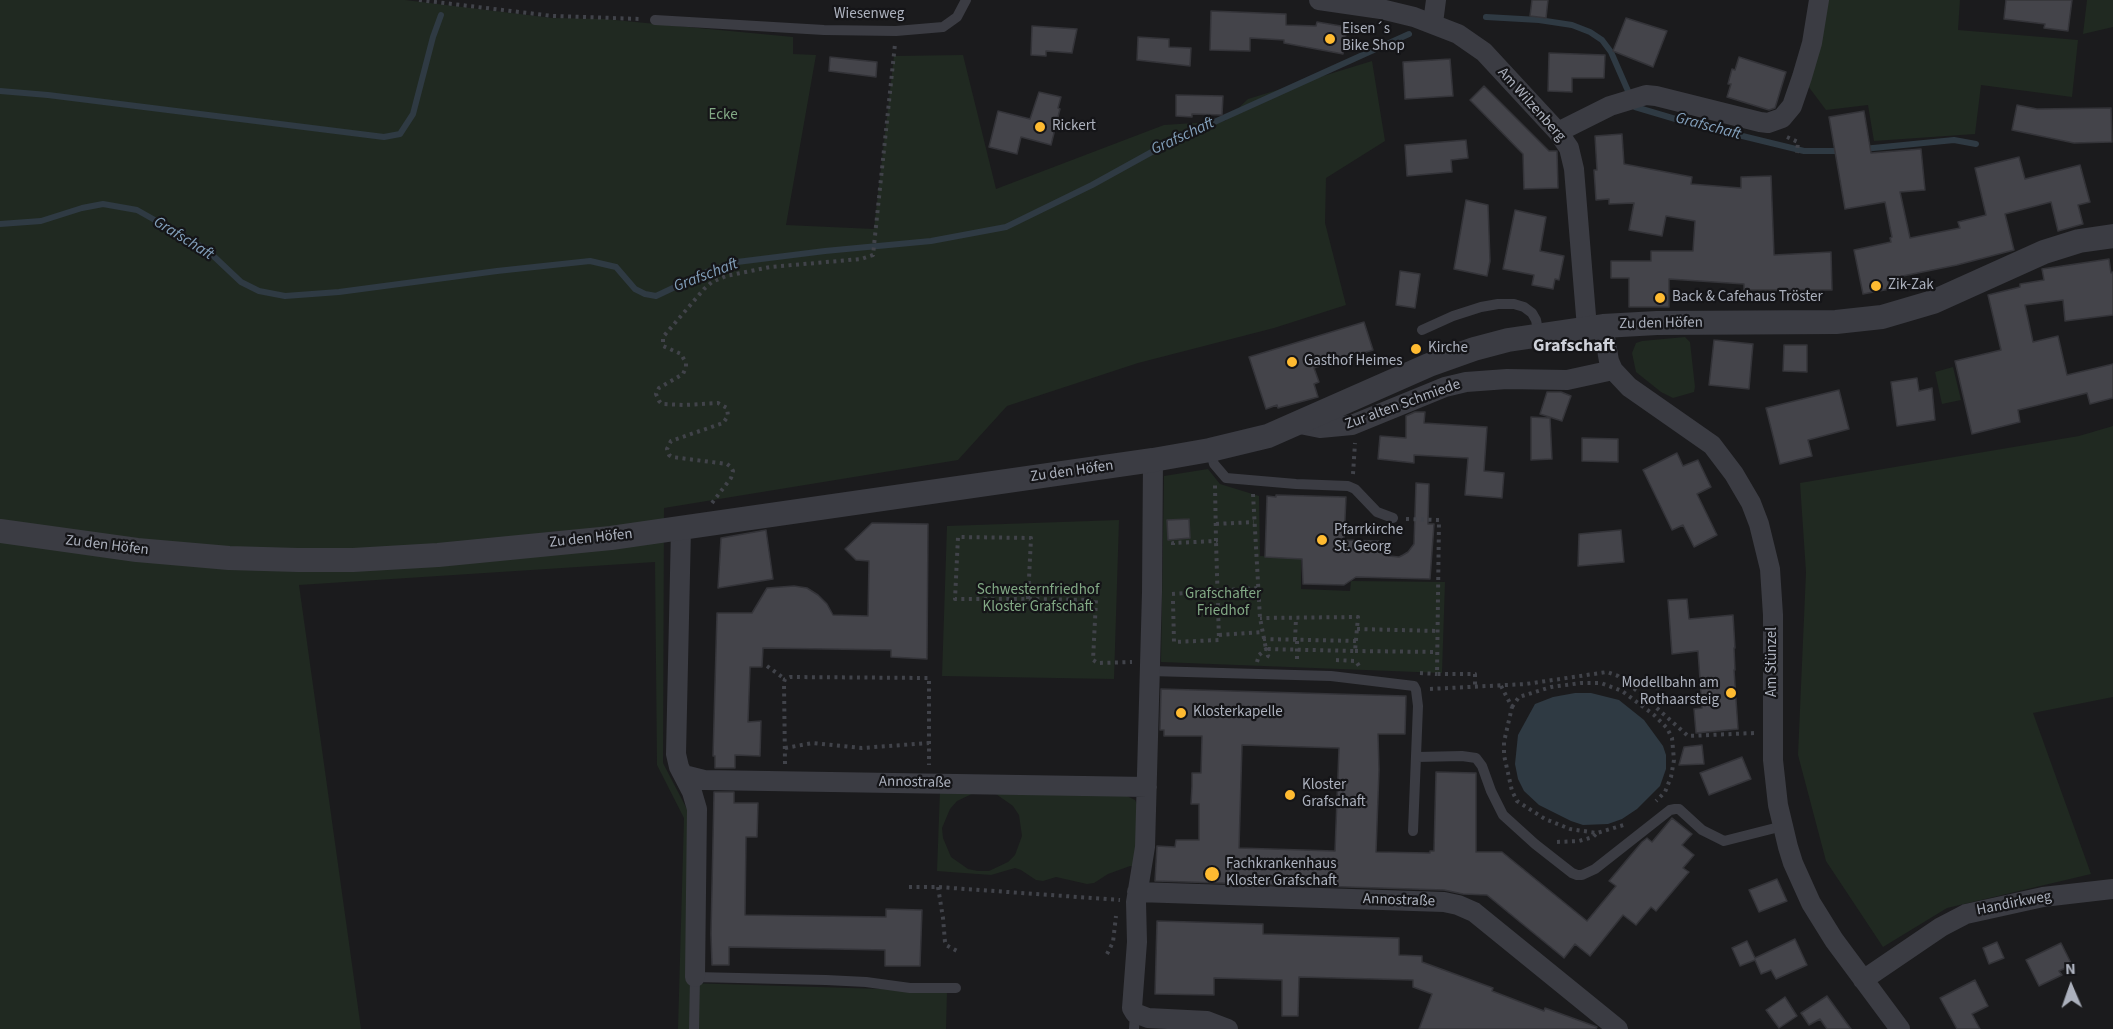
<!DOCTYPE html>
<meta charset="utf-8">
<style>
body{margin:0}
#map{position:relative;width:2113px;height:1029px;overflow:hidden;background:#1b1b1d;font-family:"Source Sans 3",sans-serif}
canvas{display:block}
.north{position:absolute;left:2041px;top:957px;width:60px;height:60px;-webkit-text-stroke:4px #151518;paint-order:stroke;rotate:358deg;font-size:16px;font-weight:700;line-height:24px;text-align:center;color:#acb1bd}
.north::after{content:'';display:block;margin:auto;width:21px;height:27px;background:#acb1bd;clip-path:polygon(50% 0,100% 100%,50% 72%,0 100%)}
</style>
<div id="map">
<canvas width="2113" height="1029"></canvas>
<div class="north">N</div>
</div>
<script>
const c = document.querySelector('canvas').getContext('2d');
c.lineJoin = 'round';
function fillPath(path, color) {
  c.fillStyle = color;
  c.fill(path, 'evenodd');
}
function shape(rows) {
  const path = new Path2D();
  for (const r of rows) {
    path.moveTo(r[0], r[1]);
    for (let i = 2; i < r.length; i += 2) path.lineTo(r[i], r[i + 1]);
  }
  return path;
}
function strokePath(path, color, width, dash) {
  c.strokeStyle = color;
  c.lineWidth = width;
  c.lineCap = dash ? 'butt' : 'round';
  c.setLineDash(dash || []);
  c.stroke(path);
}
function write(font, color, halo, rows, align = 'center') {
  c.font = font + ' "Source Sans 3",sans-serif';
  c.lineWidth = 4.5;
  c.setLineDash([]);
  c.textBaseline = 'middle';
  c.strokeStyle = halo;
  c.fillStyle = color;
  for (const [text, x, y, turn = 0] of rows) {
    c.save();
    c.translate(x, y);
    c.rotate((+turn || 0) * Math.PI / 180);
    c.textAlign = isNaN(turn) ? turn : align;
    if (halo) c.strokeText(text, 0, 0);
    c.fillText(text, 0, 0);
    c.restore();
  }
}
fillPath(shape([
 [0,0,405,0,552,18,604,19,793,37,793,54,816,55,786,225,874,229,894,56,963,55,996,189,1164,125,1225,121,1248,99,1372,61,1385,141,1326,178,1325,223,1346,305,1274,328,1138,363,1007,406,958,460,664,508,663,763,690,815,688,983,947,991,946,1029,678,1029,684,818,657,765,655,562,299,585,361,1029,0,1029],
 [1827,0,1960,0,1958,30,2078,40,2072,97,1981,85,1975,134,1874,141,1868,105,1826,110,1808,86],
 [2087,0,2113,0,2113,27,2083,34],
 [1685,337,1690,342,1695,387,1694,392,1673,398,1661,392,1636,372,1632,353,1636,343,1642,341],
 [1953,367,1961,400,1942,404,1935,372],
 [2113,426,2113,697,2033,713,2091,874,1947,908,1883,947,1826,861,1798,755,1806,572,1800,483,2079,436],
 [1208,469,1220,484,1259,496,1260,556,1301,558,1301,589,1350,591,1351,581,1445,582,1442,673,1161,662,1164,476],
 [1119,520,1114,679,942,676,947,526],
 [940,791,976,792,957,801,950,809,942,828,943,838,951,857,968,869,978,871,989,871,1008,862,1015,855,1022,836,1019,815,1013,806,996,794,1125,795,1135,800,1137,804,1137,867,1130,866,1108,874,1094,883,1087,884,1056,877,1043,881,1036,880,1021,870,1015,868,991,875,937,871]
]), '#202921');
fillPath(shape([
 [1575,693,1591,693,1619,700,1644,720,1663,746,1666,755,1666,769,1660,786,1637,809,1622,819,1608,824,1583,825,1571,821,1539,805,1524,791,1518,779,1515,764,1518,735,1535,704,1553,697]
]), '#2f3a43');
strokePath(shape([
 [1486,17,1539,20,1572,25,1590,32,1602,40,1611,52,1635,107,1689,123,1804,151,1841,151],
 [0,91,48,95,384,137,400,134,413,114,433,37,441,15],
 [1863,149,1954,140,1976,144],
 [0,224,41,221,82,208,103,204,137,210,206,249,241,282,259,291,285,296,339,292,497,271,590,261,616,267,635,289,645,294,656,296,709,271,737,262,825,251,931,241,1006,227,1092,185,1168,143,1409,34]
]), '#2f3a43', 6);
const building = shape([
 [1532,0,1548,0,1546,18,1530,16,1532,0],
 [2006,0,2072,0,2068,31,2044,28,2045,24,2004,19,2006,0],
 [1211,11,1286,14,1286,25,1316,26,1317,22,1347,27,1343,54,1284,43,1284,40,1250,38,1250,51,1210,50,1211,11],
 [1626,18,1667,31,1653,67,1613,51,1626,18],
 [1032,26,1077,29,1072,53,1046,51,1046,56,1031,55,1032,26],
 [1138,37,1169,39,1169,47,1191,48,1190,66,1137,60,1138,37],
 [1549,53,1605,55,1604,78,1572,78,1572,92,1548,91,1549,53],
 [830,57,877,62,876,77,829,71,830,57],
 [1739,57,1786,72,1775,108,1769,110,1727,97,1731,84,1728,84,1732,69,1735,70,1739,57],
 [1450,59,1453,96,1405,99,1403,62,1450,59],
 [1484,86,1549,151,1557,151,1558,188,1524,189,1523,154,1470,100,1484,86],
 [1039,92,1061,97,1058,108,1060,109,1051,145,1021,137,1017,154,989,147,998,111,1030,119,1039,92],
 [1176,95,1223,96,1222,115,1192,114,1192,117,1176,116,1176,95],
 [2017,105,2037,109,2111,108,2112,142,2074,143,2012,130,2017,105],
 [1864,111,1871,153,1921,149,1925,190,1900,192,1910,238,1960,228,1958,222,1986,215,1975,168,2019,157,2025,179,2080,165,2090,202,2078,205,2083,224,2058,231,2051,202,2005,214,2014,250,1957,265,1888,279,1890,289,1863,294,1854,250,1891,242,1890,238,1892,237,1885,202,1845,209,1829,117,1864,111],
 [1622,134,1624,164,1692,177,1691,184,1741,188,1741,177,1771,176,1774,255,1831,252,1832,290,1744,290,1744,284,1669,279,1669,307,1629,307,1629,278,1611,278,1611,261,1651,261,1651,251,1693,251,1695,221,1666,216,1662,236,1629,230,1634,203,1609,204,1609,199,1596,200,1594,170,1597,170,1595,136,1622,134],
 [1466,140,1468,158,1451,160,1452,172,1407,176,1405,145,1466,140],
 [1466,200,1488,205,1490,261,1487,276,1454,269,1466,200],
 [1515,210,1546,217,1540,251,1564,256,1559,280,1555,279,1553,289,1532,285,1534,275,1503,269,1515,210],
 [2109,259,2111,273,2113,272,2113,315,2065,321,2063,300,2025,305,2033,342,2058,336,2067,375,2113,364,2113,398,2090,404,2087,393,2018,410,2020,422,1972,434,1955,361,2001,350,1988,295,2020,287,2020,284,2044,280,2042,269,2109,259],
 [1400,271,1420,274,1415,308,1396,305,1400,271],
 [1364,322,1373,350,1314,368,1319,382,1314,384,1318,397,1278,408,1277,405,1266,409,1249,357,1364,322],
 [1714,340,1753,344,1749,389,1709,385,1714,340],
 [1784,345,1807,345,1807,372,1783,371,1784,345],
 [1917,378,1919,391,1932,388,1935,420,1897,426,1891,382,1917,378],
 [1839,390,1849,429,1808,440,1812,456,1780,464,1766,408,1839,390],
 [1547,392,1561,392,1571,396,1562,421,1540,414,1547,392],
 [1415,412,1425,412,1424,423,1487,427,1484,471,1504,473,1502,498,1465,495,1468,458,1414,455,1414,463,1378,459,1380,436,1406,438,1406,416,1415,412],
 [1531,417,1550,418,1552,459,1531,460,1531,417],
 [1582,438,1618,439,1618,462,1582,461,1582,438],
 [1677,453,1683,466,1698,460,1711,487,1697,494,1717,535,1694,547,1683,525,1672,530,1643,470,1677,453],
 [1416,483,1429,484,1428,524,1434,524,1430,579,1356,577,1344,585,1303,584,1302,559,1265,557,1267,496,1276,497,1276,495,1346,497,1344,540,1379,541,1383,551,1389,556,1399,557,1403,555,1408,552,1414,544,1416,483],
 [1189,519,1190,538,1168,540,1167,520,1189,519],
 [872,523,928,524,927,659,891,657,891,650,763,648,762,667,750,667,748,722,761,721,760,756,735,755,735,768,715,768,715,756,713,756,717,613,752,613,767,588,794,586,807,588,818,595,827,604,833,615,868,616,869,561,856,560,845,549,872,523],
 [766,530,773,579,718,588,721,538,766,530],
 [1621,530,1624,562,1578,566,1579,534,1621,530],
 [1687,599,1689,619,1733,615,1735,648,1734,648,1735,670,1734,670,1738,729,1696,733,1694,709,1702,708,1698,651,1672,654,1668,600,1687,599],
 [1161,689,1406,696,1405,734,1378,734,1379,770,1376,852,1430,853,1430,851,1434,851,1436,772,1476,773,1476,852,1502,852,1587,921,1616,886,1609,881,1642,842,1647,838,1652,842,1672,818,1692,834,1682,845,1694,855,1683,868,1689,872,1656,911,1651,907,1636,925,1623,915,1590,956,1575,944,1564,958,1487,895,1463,894,1444,890,1155,881,1157,846,1175,847,1176,840,1199,840,1199,804,1191,804,1192,786,1192,773,1201,773,1202,736,1164,736,1164,730,1160,730,1161,689],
 [1242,745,1339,748,1335,851,1239,848,1242,745],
 [1702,745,1704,764,1679,765,1684,747,1702,745],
 [1742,757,1751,779,1709,795,1700,773,1742,757],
 [714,792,734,792,734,803,758,803,757,837,746,837,745,915,886,917,886,909,922,910,920,966,885,966,885,950,729,947,729,965,712,965,711,934,714,792],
 [1777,879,1787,901,1759,912,1749,890,1777,879],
 [1157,921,1263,924,1263,934,1399,938,1399,955,1422,956,1422,962,1493,988,1492,991,1544,1011,1545,1008,1597,1027,1596,1029,1419,1029,1432,994,1413,987,1413,980,1299,977,1298,1016,1282,1016,1282,980,1214,978,1214,995,1155,994,1157,921],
 [1795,939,1807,965,1776,979,1771,970,1761,974,1755,960,1740,966,1732,948,1747,941,1755,958,1795,939],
 [1997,942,2004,958,1989,964,1983,948,1997,942],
 [2061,943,2072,965,2059,971,2062,975,2039,986,2026,960,2061,943],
 [1975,980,1988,1006,1972,1014,1980,1029,1957,1029,1940,998,1975,980],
 [1827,996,1851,1029,1827,1029,1820,1019,1809,1025,1801,1013,1827,996],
 [1785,997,1797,1016,1779,1028,1766,1010,1785,997]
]);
fillPath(building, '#44444a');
strokePath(building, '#343439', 1.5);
strokePath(shape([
 [419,0,553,16,642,19],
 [1787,137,1798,142,1797,153],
 [1353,474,1355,443],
 [1253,494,1260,618,1266,649,1355,651,1358,617,1260,618],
 [712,503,731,478,733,471,731,467,727,464,672,457,669,455,667,449,671,441,723,423,728,416,727,408,718,403,684,405,662,404,659,401,656,394,659,388,683,374,686,367,686,363,681,354,663,346,663,337,704,289,712,282,726,276,770,267,861,259,873,255,895,44],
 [1406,519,1439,520,1437,674,1475,674,1475,688],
 [1216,524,1254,522],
 [1173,545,1173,543,1216,541,1215,485],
 [1172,594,1258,588],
 [1028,599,1031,538,958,537,955,599,1028,599,1096,600,1093,660,1098,663,1132,662],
 [1173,601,1174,642,1219,640,1216,541],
 [1357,629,1438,631],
 [1219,635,1262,632],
 [1263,639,1356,641],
 [1295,640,1296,618],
 [1355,651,1437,652],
 [1297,659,1297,640],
 [1336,660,1356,661,1359,666],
 [1257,662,1259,655,1266,649,1268,656,1272,658],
 [767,666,785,679],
 [1420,673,1437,674],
 [1501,686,1512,707,1504,742,1504,755,1512,791,1517,801,1545,819,1570,829,1597,833,1627,824],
 [1430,689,1526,684,1607,672,1618,676,1641,694,1688,736,1754,733],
 [1512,707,1519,697,1551,687,1581,683,1601,683,1622,691,1654,715,1667,728,1672,738,1674,760,1671,777,1665,792,1656,801],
 [785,748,813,743,862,748,929,743],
 [785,764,784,682,785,679,790,677,929,678,929,765],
 [1557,842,1579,841,1593,837,1597,833],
 [909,887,938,887,1120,900],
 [938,887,943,918,945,942,946,945,959,952],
 [1107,954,1113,942,1116,916]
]), '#41434a', 4, [3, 4.5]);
strokePath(shape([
 [655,20,824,30,896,31,943,27,957,17,966,0],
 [1422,330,1453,316,1481,307,1498,304,1514,304,1524,307,1532,313,1536,320,1539,335],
 [1210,450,1214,464,1226,478,1296,484,1348,486,1355,489,1377,512,1393,518],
 [1150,671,1331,676,1414,686,1416,690,1418,706,1413,831],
 [1417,757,1462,756,1476,758,1482,766,1491,791,1503,815,1535,844,1572,873,1577,875,1582,875,1595,869,1670,810,1675,809,1679,809,1702,830,1724,841,1783,826],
 [694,1029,695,977,826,980,866,982,910,988,956,988],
 [1134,1029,1135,1013]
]), '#3b3c43', 10);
strokePath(shape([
 [1319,0,1381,9,1414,17,1458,34,1484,52,1558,132,1569,148,1574,169,1587,328],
 [1433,23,1436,0],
 [1558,132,1610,106,1646,95,1656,96,1760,122,1768,123,1782,118,1792,106,1802,77,1812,43,1819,0],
 [1603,326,1609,361,1613,370,1629,387,1712,445,1734,474,1751,503,1759,524,1770,569,1773,615,1773,760,1778,805,1788,847,1793,863,1811,903,1834,940,1900,1029],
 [1300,424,1320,428,1352,425,1445,387,1466,382,1507,379,1567,380,1613,370],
 [1153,460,1152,592,1145,847,1136,902,1137,942,1132,1008,1135,1013,1148,1018,1207,1021,1228,1029],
 [681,528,676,754,679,767,692,792,697,809,695,977],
 [684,775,704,780,1147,787],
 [1137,892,1444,902,1458,905,1474,912,1618,1029],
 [1863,980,1941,927,1966,914,2043,897,2113,889]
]), '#3b3c43', 20);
strokePath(shape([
 [0,531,137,550,229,558,298,560,353,560,438,555,611,538,1153,460,1210,450,1268,436,1429,365,1474,349,1508,340,1603,326,1657,323,1836,322,1882,317,1933,302,2044,252,2079,241,2113,236]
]), '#3b3c43', 24);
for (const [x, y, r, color] of [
 [1330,39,6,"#ffbb31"],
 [1040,127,6,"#ffbb31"],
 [1876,286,6,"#ffbb31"],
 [1660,298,6,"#ffbb31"],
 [1416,349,6,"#ffbb31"],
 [1292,362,6,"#ffbb31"],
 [1322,540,6,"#ffbb31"],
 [1731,693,6,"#ffbb31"],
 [1181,713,6,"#ffbb31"],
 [1290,795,6,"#ffbb31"],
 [1212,874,8,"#ffbb31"]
]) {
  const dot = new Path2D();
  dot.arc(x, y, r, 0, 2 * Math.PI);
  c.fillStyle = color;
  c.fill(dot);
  strokePath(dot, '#151518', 2);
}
write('15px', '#acb1bd', '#151518', [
 ["Wiesenweg",869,15],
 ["Am Wilzenberg",1531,105,48],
 ["Zu den Höfen",1661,324,-1],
 ["Zur alten Schmiede",1403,405,-20],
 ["Zu den Höfen",1072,472,-8],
 ["Zu den Höfen",591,539,-6],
 ["Zu den Höfen",107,546,7],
 ["Am Stünzel",1773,662,-90],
 ["Annostraße",915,783,1],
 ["Annostraße",1399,901,2],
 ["Handirkweg",2014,904,-11]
]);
write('15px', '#acb1bd', '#151518', [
 ["Eisen´s",1342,30],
 ["Bike Shop",1342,47],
 ["Rickert",1052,127],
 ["Zik-Zak",1888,286],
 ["Back & Cafehaus Tröster",1672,298],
 ["Kirche",1428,349],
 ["Gasthof Heimes",1304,362],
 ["Pfarrkirche",1334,531],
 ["St. Georg",1334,548],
 ["Modellbahn am",1719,684,"right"],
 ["Rothaarsteig",1719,701,"right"],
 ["Klosterkapelle",1193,713],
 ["Kloster",1302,786],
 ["Grafschaft",1302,803],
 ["Fachkrankenhaus",1226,865],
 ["Kloster Grafschaft",1226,882]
], 'left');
write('15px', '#82a985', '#151518', [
 ["Ecke",723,116],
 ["Schwesternfriedhof",1038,591],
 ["Kloster Grafschaft",1038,608],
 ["Grafschafter",1223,595],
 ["Friedhof",1223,612]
]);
write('italic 16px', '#829fba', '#151518', [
 ["Grafschaft",1708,127,15],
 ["Grafschaft",1183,137,-25],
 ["Grafschaft",183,239,32],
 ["Grafschaft",706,276,-21]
]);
write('bold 18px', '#ced1d9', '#151518', [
 ["Grafschaft",1574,347]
]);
</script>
